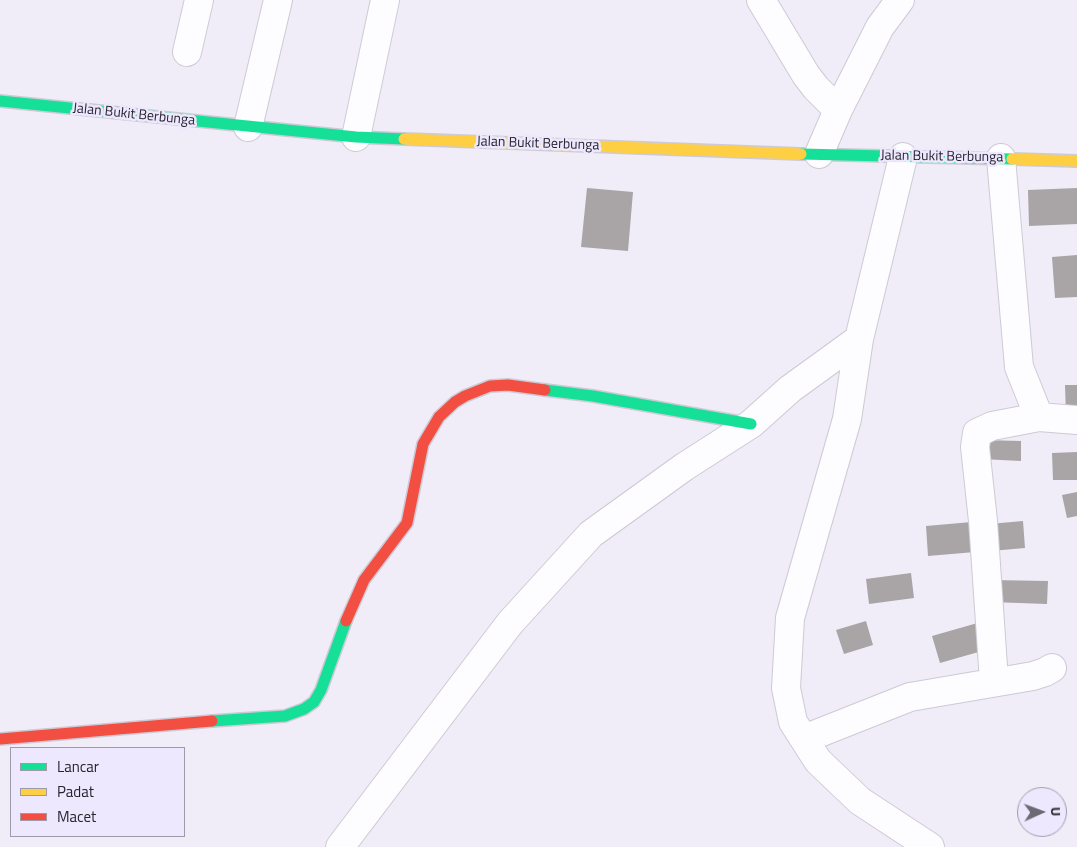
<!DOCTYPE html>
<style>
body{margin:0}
#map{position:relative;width:1077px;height:847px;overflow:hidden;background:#f0edf8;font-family:"Titillium Web",sans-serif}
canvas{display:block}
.legend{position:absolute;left:10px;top:747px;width:175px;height:90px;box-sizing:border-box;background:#ede8fd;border:1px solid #9e9aaa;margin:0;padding:6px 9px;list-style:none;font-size:15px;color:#27242e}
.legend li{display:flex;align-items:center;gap:10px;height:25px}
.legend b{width:25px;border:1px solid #9e9aaa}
.north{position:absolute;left:1017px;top:787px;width:50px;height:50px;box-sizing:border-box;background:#ede8fd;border:1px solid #9e9aaa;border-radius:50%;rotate:88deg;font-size:14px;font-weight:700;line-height:20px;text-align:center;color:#27242e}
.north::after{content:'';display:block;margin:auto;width:18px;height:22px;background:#6d6a75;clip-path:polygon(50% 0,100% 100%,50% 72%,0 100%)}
</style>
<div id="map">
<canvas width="1077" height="847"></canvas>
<ul class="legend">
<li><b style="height:6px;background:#16e098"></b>Lancar</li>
<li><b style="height:6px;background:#ffcf43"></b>Padat</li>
<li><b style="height:6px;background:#f24e42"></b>Macet</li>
</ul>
<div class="north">U</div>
</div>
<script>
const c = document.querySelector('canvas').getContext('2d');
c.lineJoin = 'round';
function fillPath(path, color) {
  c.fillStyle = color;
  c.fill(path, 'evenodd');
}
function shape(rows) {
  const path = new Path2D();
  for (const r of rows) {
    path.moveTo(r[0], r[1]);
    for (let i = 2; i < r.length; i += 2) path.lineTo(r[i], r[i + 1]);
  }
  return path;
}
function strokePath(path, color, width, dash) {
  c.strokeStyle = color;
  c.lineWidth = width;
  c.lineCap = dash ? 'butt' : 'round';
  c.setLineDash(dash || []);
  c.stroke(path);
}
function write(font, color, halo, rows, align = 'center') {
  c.font = font + ' "Titillium Web",sans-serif';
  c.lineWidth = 5;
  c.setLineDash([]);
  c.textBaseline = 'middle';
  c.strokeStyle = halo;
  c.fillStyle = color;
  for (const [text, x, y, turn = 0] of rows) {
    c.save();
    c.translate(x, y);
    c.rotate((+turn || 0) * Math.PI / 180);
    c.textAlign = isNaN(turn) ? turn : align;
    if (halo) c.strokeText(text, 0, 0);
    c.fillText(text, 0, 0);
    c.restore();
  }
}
fillPath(shape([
 [587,188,633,192,628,251,581,247],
 [1077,188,1077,224,1029,226,1028,190],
 [1077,255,1077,297,1055,298,1052,257],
 [1065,385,1077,385,1077,415,1066,416],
 [982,440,1021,441,1021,461,981,459],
 [1077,452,1077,480,1053,480,1052,453],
 [1077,492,1077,516,1067,518,1062,495],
 [1023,521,1025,548,991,551,989,524],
 [972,522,975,552,928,556,926,526],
 [911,573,914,598,869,604,866,579],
 [991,580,1048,581,1047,604,991,602],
 [866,621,873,645,844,654,836,630],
 [981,622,989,649,940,663,932,636]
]), '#a9a4a6');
const street = shape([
 [761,0,806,75,816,88,838,110],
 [187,52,199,0],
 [248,127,278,0],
 [356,137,385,0],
 [819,154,838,110,880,27,900,0],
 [903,157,859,339,847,419,790,618,786,688,793,722,818,761,860,801,930,847],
 [1001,158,1019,367,1039,417],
 [994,681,983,521,975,447,977,433,992,426,1039,417,1077,420],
 [804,739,910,697,1033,676,1045,672,1052,668],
 [340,847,510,623,591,534,684,467,751,424,790,389,859,339]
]);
const fast = shape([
 [0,101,356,137,404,139],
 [801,154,1012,159],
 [545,390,593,396,751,424],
 [212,721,285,716,304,709,314,702,321,690,346,621]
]);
const slow = shape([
 [404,139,801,154],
 [1012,159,1077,161]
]);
const jam = shape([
 [346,621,364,580,407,523,423,444,439,417,455,402,465,396,490,386,508,385,545,390],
 [0,739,212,721]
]);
strokePath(street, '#cdcad5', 30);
strokePath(fast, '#cdcad5', 14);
strokePath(slow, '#cdcad5', 14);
strokePath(jam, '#cdcad5', 14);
strokePath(street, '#fdfcfe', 28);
strokePath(fast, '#16e098', 11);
strokePath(slow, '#ffcf43', 11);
strokePath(jam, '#f24e42', 11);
write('14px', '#27242e', '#ede8fd', [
 ["Jalan Bukit Berbunga",134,115,6],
 ["Jalan Bukit Berbunga",538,144,2],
 ["Jalan Bukit Berbunga",942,157,1]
]);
</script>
